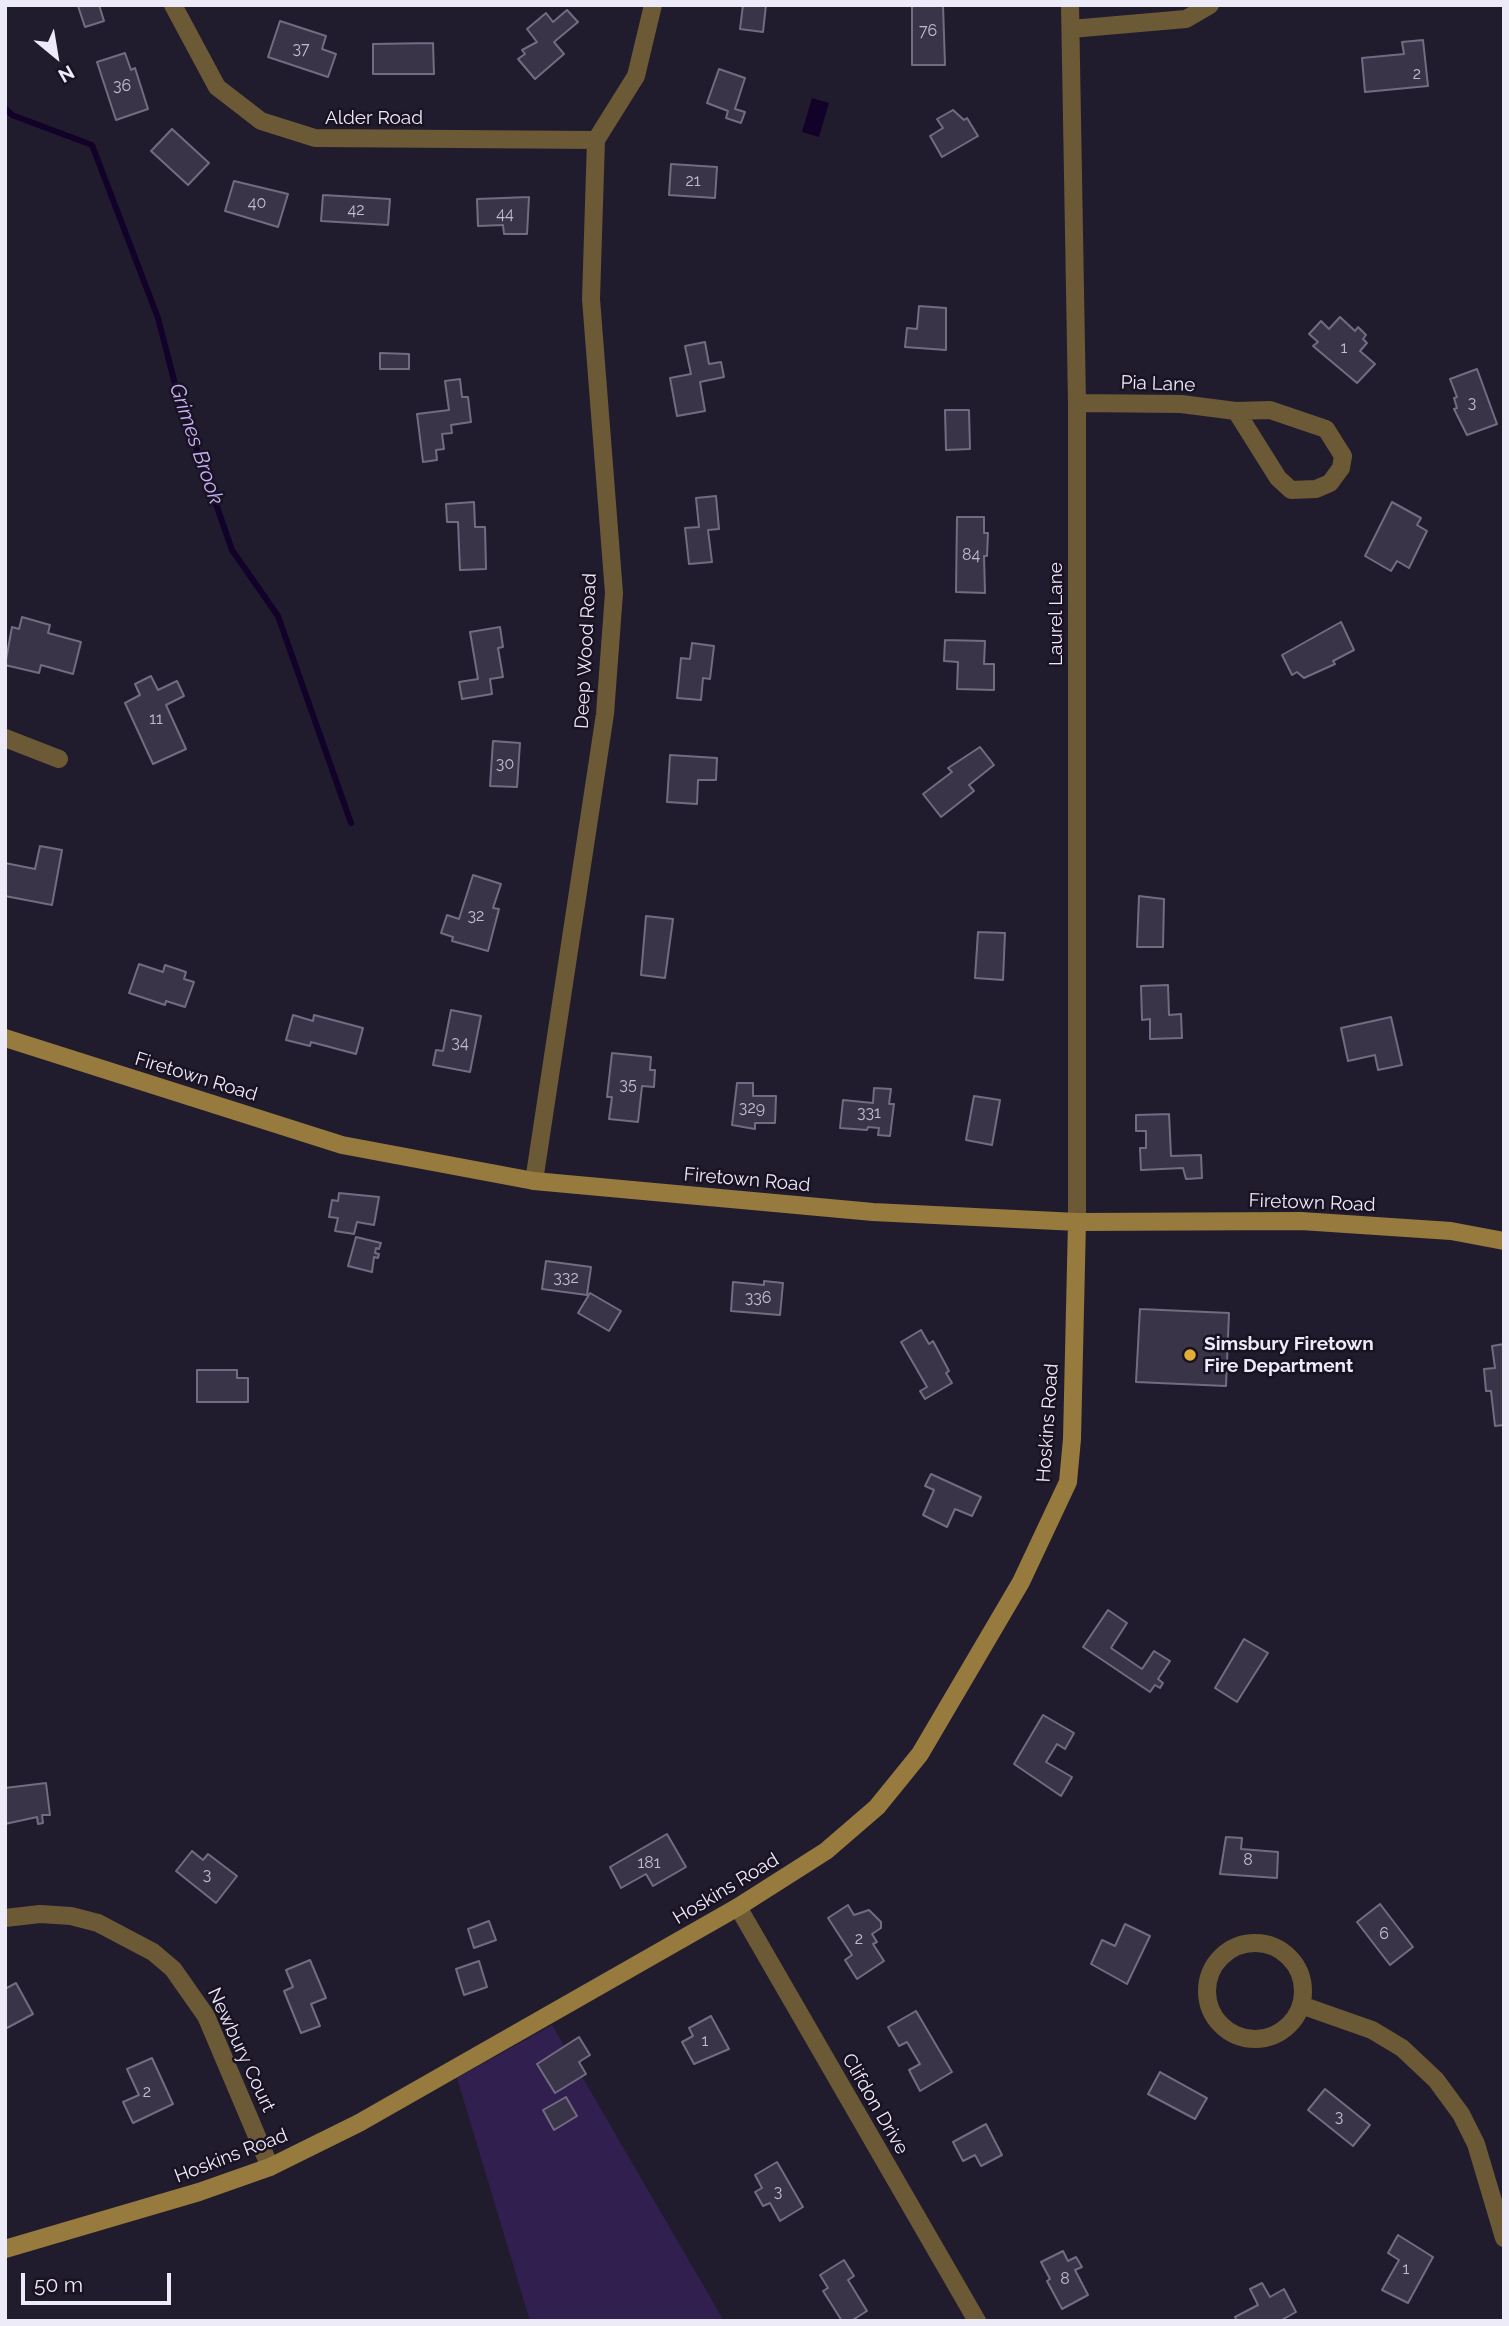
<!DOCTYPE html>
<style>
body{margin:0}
#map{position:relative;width:1509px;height:2326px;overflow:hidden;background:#211c2d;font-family:Raleway,sans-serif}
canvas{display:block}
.frame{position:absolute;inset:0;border:7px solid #eeebf8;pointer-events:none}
.north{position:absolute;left:21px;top:21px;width:70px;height:70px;-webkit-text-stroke:5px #181223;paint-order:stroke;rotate:150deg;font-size:19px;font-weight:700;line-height:28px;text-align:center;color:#eeebf8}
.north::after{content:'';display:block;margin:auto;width:24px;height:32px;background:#eeebf8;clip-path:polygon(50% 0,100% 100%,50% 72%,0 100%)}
.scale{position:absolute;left:21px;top:2273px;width:150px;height:32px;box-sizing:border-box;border:4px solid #eeebf8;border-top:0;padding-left:9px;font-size:21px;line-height:24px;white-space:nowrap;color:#eeebf8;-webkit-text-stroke:5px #181223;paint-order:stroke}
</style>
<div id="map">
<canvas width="1509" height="2326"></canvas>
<div class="frame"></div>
<div class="north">N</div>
<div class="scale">50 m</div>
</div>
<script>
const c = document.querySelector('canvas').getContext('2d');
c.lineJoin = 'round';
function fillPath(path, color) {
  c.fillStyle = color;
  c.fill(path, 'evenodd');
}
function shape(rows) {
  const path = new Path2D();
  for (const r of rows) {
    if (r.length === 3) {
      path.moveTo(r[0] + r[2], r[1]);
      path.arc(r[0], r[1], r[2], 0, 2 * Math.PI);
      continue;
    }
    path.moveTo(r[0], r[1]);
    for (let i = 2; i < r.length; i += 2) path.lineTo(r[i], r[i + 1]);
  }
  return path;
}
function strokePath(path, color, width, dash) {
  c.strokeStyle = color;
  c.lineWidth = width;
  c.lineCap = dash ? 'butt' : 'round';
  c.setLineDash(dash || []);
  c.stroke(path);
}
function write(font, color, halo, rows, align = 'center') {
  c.font = font + ' Raleway,sans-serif';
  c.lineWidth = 5;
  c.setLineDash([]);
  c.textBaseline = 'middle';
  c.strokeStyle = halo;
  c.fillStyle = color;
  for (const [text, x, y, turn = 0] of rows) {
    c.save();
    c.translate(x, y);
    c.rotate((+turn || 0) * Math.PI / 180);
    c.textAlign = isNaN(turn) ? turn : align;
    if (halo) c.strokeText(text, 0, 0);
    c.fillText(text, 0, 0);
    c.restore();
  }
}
fillPath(shape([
 [552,2025,724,2321,530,2321,457,2078]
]), '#311f50');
fillPath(shape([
 [812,98,829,103,819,137,802,132]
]), '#120229');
strokePath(shape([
 [5,108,12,115,92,145,158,318,177,392,232,550,278,616,351,823]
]), '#120229', 6);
const building = shape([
 [99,5,104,21,85,27,78,6,99,5],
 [743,5,766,5,763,32,740,29,743,5],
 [912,5,943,5,945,65,912,65,912,5],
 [567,10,578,22,554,42,564,54,535,79,518,59,525,54,522,50,537,42,527,29,546,13,553,22,567,10],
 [280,21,326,36,322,49,336,54,328,77,268,57,280,21],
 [1423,40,1428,86,1365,92,1362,58,1404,54,1402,42,1423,40],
 [433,43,434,74,373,74,373,44,433,43],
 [125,53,131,70,135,68,148,109,116,120,97,62,125,53],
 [719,69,745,78,735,109,745,112,741,123,726,118,728,111,707,103,719,69],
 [953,110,964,120,967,118,978,136,942,157,930,136,943,128,937,119,953,110],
 [172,129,209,163,188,185,151,151,172,129],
 [671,164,717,167,715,198,669,195,671,164],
 [234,181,288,194,278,227,225,211,234,181],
 [323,195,390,199,388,225,321,221,323,195],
 [529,197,527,234,504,234,503,225,478,226,477,199,529,197],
 [919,306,946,308,946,350,905,347,907,328,917,329,919,306],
 [1340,317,1355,331,1358,327,1366,335,1363,339,1367,343,1360,351,1375,364,1357,383,1313,346,1318,342,1309,334,1321,321,1329,329,1340,317],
 [705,342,709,364,721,362,724,377,700,382,705,411,677,416,670,378,691,374,685,346,705,342],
 [380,353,409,354,409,369,380,369,380,353],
 [1477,369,1497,424,1467,435,1454,409,1457,408,1454,398,1457,397,1450,379,1477,369],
 [460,379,462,397,468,397,471,422,451,425,452,433,442,434,444,449,436,450,437,460,423,462,417,414,449,410,445,381,460,379],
 [945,410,969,410,970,449,946,450,945,410],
 [716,496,719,529,708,530,712,562,689,564,685,528,699,527,696,498,716,496],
 [474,502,475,527,485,527,486,569,460,570,458,522,447,522,446,504,474,502],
 [1392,502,1421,518,1417,525,1427,531,1409,568,1397,561,1391,571,1365,556,1392,502],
 [957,517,984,517,984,533,988,533,987,556,984,556,985,593,956,592,957,517],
 [22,617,50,625,48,633,81,642,73,674,41,665,39,673,5,665,12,627,19,629,22,617],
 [1341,622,1354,650,1333,661,1335,664,1304,678,1297,672,1292,675,1282,655,1341,622],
 [500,627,503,647,498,648,503,677,490,679,492,694,462,699,459,682,478,679,470,632,500,627],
 [945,640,985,641,984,664,994,664,994,690,957,689,958,662,944,661,945,640],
 [692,643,714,646,710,679,703,678,701,700,677,698,681,658,690,659,692,643],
 [151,676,158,690,177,681,184,696,166,705,186,749,153,764,125,703,140,695,135,684,151,676],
 [493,741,520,743,517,787,490,786,493,741],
 [980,747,994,765,969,785,974,791,941,817,923,794,952,772,948,768,980,747],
 [670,755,717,758,716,780,698,780,697,804,667,802,670,755],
 [40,846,62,850,52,905,5,896,5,863,35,869,40,846],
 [473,875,501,884,493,908,499,909,488,951,452,941,453,937,441,933,447,915,459,919,473,875],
 [1139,896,1164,899,1163,947,1137,947,1139,896],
 [646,916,673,919,665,978,641,975,646,916],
 [978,932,1005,933,1003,980,975,978,978,932],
 [139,964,163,972,165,965,186,972,184,979,194,982,185,1007,166,1001,165,1005,129,993,139,964],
 [1168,985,1169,1015,1181,1014,1182,1038,1150,1039,1150,1019,1142,1020,1141,986,1168,985],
 [451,1010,481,1016,470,1072,433,1065,436,1050,443,1051,451,1010],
 [293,1015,313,1021,314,1015,363,1028,356,1054,311,1042,310,1046,286,1040,293,1015],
 [1391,1017,1402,1065,1378,1070,1375,1055,1348,1061,1341,1028,1391,1017],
 [612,1053,651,1057,650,1070,655,1070,654,1087,642,1086,638,1122,609,1119,612,1097,607,1097,612,1053],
 [737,1083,753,1083,753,1096,776,1096,775,1123,755,1123,755,1129,732,1125,737,1083],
 [874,1088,891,1089,889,1104,894,1104,890,1136,878,1135,879,1128,868,1127,867,1130,840,1128,843,1100,873,1103,874,1088],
 [974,1096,1000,1100,992,1145,966,1140,974,1096],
 [1169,1114,1171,1156,1201,1155,1202,1178,1186,1179,1183,1168,1141,1170,1140,1148,1146,1148,1146,1131,1136,1131,1136,1115,1169,1114],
 [339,1193,379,1197,374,1225,357,1222,354,1234,335,1231,338,1218,329,1217,332,1200,338,1201,339,1193],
 [356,1237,381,1243,379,1249,376,1248,375,1253,379,1254,378,1258,374,1257,372,1272,348,1266,356,1237],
 [546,1261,591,1267,587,1295,542,1289,546,1261],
 [764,1281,783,1283,780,1315,731,1311,733,1282,764,1285,764,1281],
 [590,1293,621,1311,609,1331,578,1313,590,1293],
 [1140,1309,1229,1313,1226,1386,1136,1382,1140,1309],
 [921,1330,929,1344,933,1341,949,1371,946,1373,952,1383,925,1399,920,1391,927,1387,901,1342,921,1330],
 [1504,1344,1504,1425,1495,1426,1491,1391,1486,1391,1484,1369,1495,1368,1492,1346,1504,1344],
 [197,1370,237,1370,237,1378,248,1378,248,1402,197,1402,197,1370],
 [931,1474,981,1497,972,1516,955,1509,947,1527,923,1515,934,1490,925,1486,931,1474],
 [1108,1610,1127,1623,1111,1648,1142,1669,1154,1651,1170,1661,1158,1679,1163,1683,1160,1688,1155,1685,1150,1692,1083,1647,1108,1610],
 [1244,1639,1268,1653,1237,1702,1215,1688,1244,1639],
 [1043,1715,1074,1733,1065,1749,1057,1744,1046,1762,1072,1777,1061,1796,1014,1764,1043,1715],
 [46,1783,50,1815,42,1815,43,1823,38,1824,37,1817,5,1824,5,1788,46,1783],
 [667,1834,686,1867,653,1886,646,1874,621,1888,610,1867,667,1834],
 [1226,1837,1242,1838,1241,1849,1278,1852,1277,1878,1220,1874,1226,1837],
 [192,1851,203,1860,208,1854,237,1876,216,1903,176,1871,192,1851],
 [1380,1904,1413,1947,1390,1965,1357,1922,1380,1904],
 [848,1905,854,1915,869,1910,881,1922,881,1928,872,1934,877,1942,873,1944,884,1961,857,1979,845,1960,852,1955,828,1918,848,1905],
 [489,1921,496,1940,474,1948,468,1929,489,1921],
 [1125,1924,1150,1936,1127,1984,1091,1964,1102,1940,1115,1946,1125,1924],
 [310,1960,326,1998,311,2004,320,2026,301,2033,284,1991,293,1987,286,1970,310,1960],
 [479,1961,487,1987,464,1995,456,1969,479,1961],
 [16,1983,33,2014,5,2029,5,1989,16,1983],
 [916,2011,952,2072,920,2091,909,2070,920,2064,907,2042,899,2046,888,2027,916,2011],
 [711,2016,729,2049,694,2064,682,2042,693,2036,689,2028,711,2016],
 [579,2037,590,2055,579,2062,586,2074,555,2093,537,2064,579,2037],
 [152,2058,173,2104,133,2123,123,2102,139,2095,127,2069,152,2058],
 [1160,2072,1207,2098,1195,2119,1148,2094,1160,2072],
 [1325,2089,1370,2125,1353,2146,1308,2110,1325,2089],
 [566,2097,577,2116,554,2130,543,2110,566,2097],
 [986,2124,1002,2155,981,2166,975,2155,963,2161,953,2142,986,2124],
 [777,2162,803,2207,780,2221,770,2203,763,2206,755,2192,762,2188,755,2175,777,2162],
 [1398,2235,1433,2257,1408,2303,1382,2290,1399,2260,1388,2253,1398,2235],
 [1063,2251,1068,2261,1076,2257,1082,2267,1075,2270,1088,2295,1062,2309,1047,2281,1050,2279,1041,2262,1063,2251],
 [844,2260,854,2276,848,2280,867,2311,851,2321,842,2321,823,2291,828,2288,820,2275,844,2260],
 [1262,2283,1270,2297,1284,2289,1296,2312,1280,2321,1237,2321,1235,2317,1258,2305,1250,2289,1262,2283]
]);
fillPath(building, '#393447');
strokePath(building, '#726c82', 2);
strokePath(shape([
 [173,5,217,87,261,121,315,138,596,140],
 [1070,5,1077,403,1077,1222],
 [1071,29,1186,19,1210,5],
 [1077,403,1181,404,1236,411,1270,410,1326,429,1343,456,1341,468,1330,483,1316,489,1291,490,1278,478,1236,411],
 [5,738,59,759],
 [534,1181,605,714,614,593,591,299,596,140,636,76,653,5],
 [738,1907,977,2321],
 [5,1918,40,1914,71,1916,98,1923,153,1952,173,1969,206,2016,270,2167],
 [1255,1991,48],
 [1301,2005,1372,2030,1402,2048,1436,2080,1461,2114,1476,2144,1504,2238]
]), '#6c5935', 18);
strokePath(shape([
 [5,1038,342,1145,534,1181,873,1212,1077,1222,1301,1221,1451,1231,1504,1241],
 [5,2249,199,2192,270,2167,359,2123,738,1907,826,1851,877,1807,920,1754,1021,1582,1068,1482,1072,1439,1077,1222]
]), '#977a3e', 18);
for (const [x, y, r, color] of [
 [1190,1355,7,"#e3ae35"]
]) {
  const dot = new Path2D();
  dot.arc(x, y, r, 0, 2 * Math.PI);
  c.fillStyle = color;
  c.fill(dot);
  strokePath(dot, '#181223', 2.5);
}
write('16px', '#c1bdcc', null, [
 ["76",928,31],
 ["37",301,49],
 ["2",1417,74],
 ["36",122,86],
 ["21",693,181],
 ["40",257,203],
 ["42",356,210],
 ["44",505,214],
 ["1",1344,348],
 ["3",1472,403],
 ["84",971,555],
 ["11",156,719],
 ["30",505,764],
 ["32",476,916],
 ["34",460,1043],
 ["35",628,1085],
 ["329",752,1108],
 ["331",869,1113],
 ["332",566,1278],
 ["336",758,1298],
 ["8",1248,1860],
 ["181",649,1863],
 ["3",207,1875],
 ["6",1384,1934],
 ["2",859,1939],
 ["1",705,2041],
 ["2",147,2092],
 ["3",1339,2117],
 ["3",778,2192],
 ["1",1406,2269],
 ["8",1065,2279]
]);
write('19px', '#eeebf8', '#181223', [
 ["Alder Road",374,118],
 ["Pia Lane",1158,384,2],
 ["Laurel Lane",1056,614,-90],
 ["Deep Wood Road",586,651,-87],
 ["Firetown Road",196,1077,17],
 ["Firetown Road",747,1180,5],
 ["Firetown Road",1312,1203,2],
 ["Hoskins Road",1048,1423,-86],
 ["Hoskins Road",726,1889,-31],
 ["Newbury Court",241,2050,65],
 ["Clifdon Drive",875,2104,60],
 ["Hoskins Road",231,2156,-21]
]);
write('bold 19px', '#eeebf8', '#181223', [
 ["Simsbury Firetown",1204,1344],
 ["Fire Department",1204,1366]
], 'left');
write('italic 21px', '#c6b3f5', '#181223', [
 ["Grimes Brook",196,444,71]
]);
</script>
